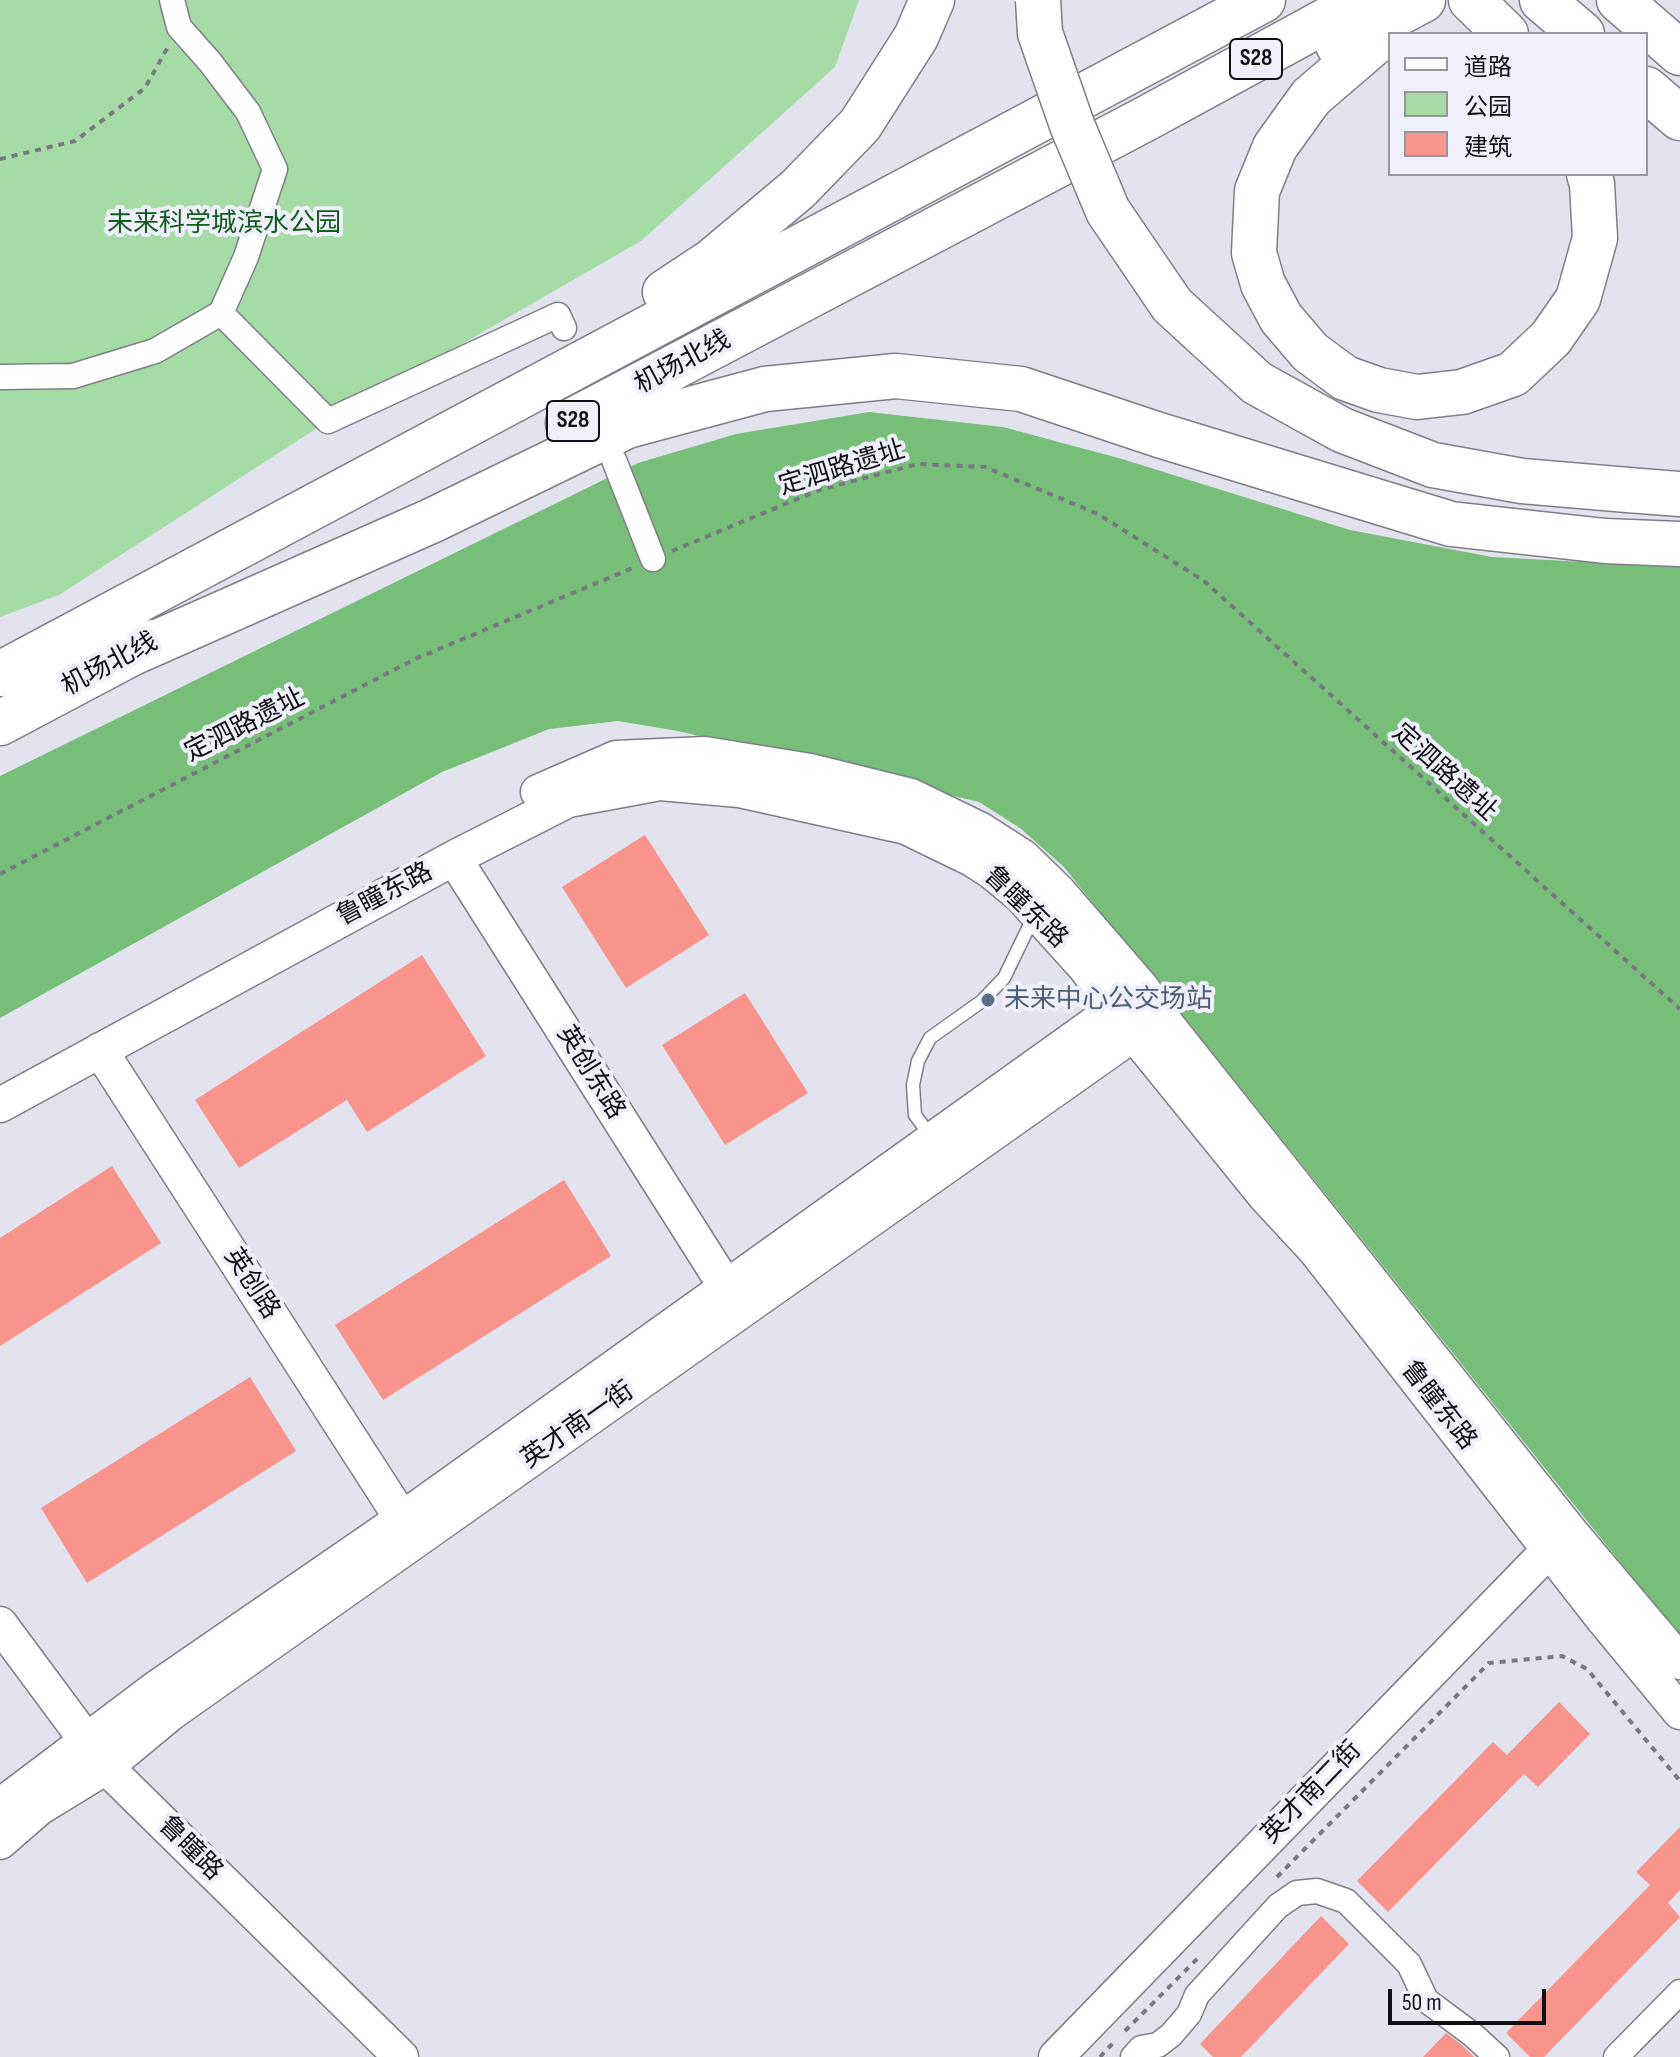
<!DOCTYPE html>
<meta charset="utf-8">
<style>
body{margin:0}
#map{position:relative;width:1680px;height:2057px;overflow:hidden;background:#e3e3ef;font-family:"Sofia Sans Condensed","Noto Sans SC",sans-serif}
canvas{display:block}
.legend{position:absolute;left:1388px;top:32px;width:260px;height:144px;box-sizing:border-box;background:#f0f0fc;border:2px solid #96969f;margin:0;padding:10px 14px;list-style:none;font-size:24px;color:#101014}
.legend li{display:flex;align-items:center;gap:16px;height:40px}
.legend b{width:40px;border:2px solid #96969f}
.scale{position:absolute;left:1388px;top:1989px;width:158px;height:36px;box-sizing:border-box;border:4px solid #101014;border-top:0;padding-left:10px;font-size:24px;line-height:28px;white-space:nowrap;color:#101014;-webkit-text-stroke:6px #f0f0fc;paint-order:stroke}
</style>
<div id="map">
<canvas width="1680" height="2057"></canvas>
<ul class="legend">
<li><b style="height:10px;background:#fff"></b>道路</li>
<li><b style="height:22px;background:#a5dba5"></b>公园</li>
<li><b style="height:22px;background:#f8948b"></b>建筑</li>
</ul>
<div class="scale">50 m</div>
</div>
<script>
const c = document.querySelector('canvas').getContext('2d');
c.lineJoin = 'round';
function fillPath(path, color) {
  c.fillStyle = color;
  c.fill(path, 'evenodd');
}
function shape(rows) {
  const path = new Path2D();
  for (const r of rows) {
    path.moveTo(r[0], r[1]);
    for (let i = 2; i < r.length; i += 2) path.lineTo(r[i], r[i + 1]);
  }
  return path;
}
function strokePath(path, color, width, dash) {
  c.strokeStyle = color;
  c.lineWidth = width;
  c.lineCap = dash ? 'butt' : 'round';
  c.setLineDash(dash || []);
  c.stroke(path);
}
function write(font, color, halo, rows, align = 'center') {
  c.font = font + ' "Sofia Sans Condensed","Noto Sans SC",sans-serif';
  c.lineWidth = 8;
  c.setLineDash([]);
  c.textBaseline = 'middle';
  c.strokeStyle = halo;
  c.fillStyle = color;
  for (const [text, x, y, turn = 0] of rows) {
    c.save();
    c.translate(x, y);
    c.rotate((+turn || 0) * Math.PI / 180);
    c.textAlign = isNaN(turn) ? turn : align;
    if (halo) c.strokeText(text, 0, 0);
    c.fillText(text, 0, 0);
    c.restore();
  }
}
fillPath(shape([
 [0,0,859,0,835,67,641,241,328,421,59,595,0,617]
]), '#a5dba5');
fillPath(shape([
 [869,412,1003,427,1122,459,1350,530,1492,557,1680,567,1680,1637,1064,867,1020,828,979,802,678,731,618,721,549,729,442,772,0,1018,0,776,638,463,736,434]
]), '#77be79');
fillPath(shape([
 [645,835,709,935,626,988,562,887],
 [422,955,486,1056,367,1132,347,1100,239,1168,195,1100],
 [745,993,808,1093,725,1145,662,1045],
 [112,1166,161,1243,0,1346,0,1238],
 [564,1180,611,1256,383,1400,335,1325],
 [250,1377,296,1451,87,1583,41,1508],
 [1559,1702,1590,1734,1538,1787,1524,1774,1388,1912,1357,1881,1493,1742,1507,1755],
 [1680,1827,1680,1890,1668,1903,1680,1917,1544,2057,1530,2057,1506,2033,1650,1885,1636,1872],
 [1321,1916,1349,1944,1241,2057,1213,2057,1200,2044],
 [1446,2033,1461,2044,1474,2057,1423,2057]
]), '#f8948b');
const lane = shape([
 [932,1138,915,1115,913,1085,918,1061,930,1038,982,1001,1004,978,1034,916]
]);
const street = shape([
 [221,313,328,421,558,315,564,328],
 [0,377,73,376,155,351,221,313,246,257,275,169,248,112,210,62,179,27,172,0],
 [614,460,653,559],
 [1133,2057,1141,2048,1158,2045,1171,2035,1189,2014,1197,1995,1278,1906,1297,1893,1317,1891,1346,1901,1409,1964,1426,2000,1473,2035,1497,2057],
 [1616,2057,1680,1992]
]);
const secondary = shape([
 [538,792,616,758,705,754,810,771,911,796,981,830,1023,857,1059,892,1142,988,1160,1016,1573,1535,1680,1662],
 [454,858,726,1287],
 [100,1050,402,1519],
 [0,1105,454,858,568,800,660,783,739,790,906,827,972,859,992,872,1021,896,1085,967,1134,1034,1266,1197,1316,1251,1604,1620,1680,1712],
 [0,1624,106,1767,401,2057],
 [0,1806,155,1689,402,1519,1132,997],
 [0,1842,39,1808,106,1767,171,1713,1152,1021],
 [1056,2057,1550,1549,1570,1537]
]);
const highway = shape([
 [1471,0,1506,34],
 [1542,0,1582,34],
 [1619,0,1680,53],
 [1382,36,1311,97,1275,147,1257,191,1254,253,1263,284,1281,318,1310,352,1345,378,1379,390,1417,397,1462,392,1513,374,1551,338,1578,299,1595,238,1592,184,1589,174],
 [1338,45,1423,0],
 [1646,89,1680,118],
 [665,292,712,261,798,189,860,125,916,37,932,0],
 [568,423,1147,118,1364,0],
 [1628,490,1680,494],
 [128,655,431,521,627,426,765,389,896,376,1021,389,1159,435,1451,524,1605,541,1680,544],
 [0,674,1263,0],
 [0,723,153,642]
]);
strokePath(lane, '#7e7e88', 15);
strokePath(street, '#7e7e88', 27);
strokePath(secondary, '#7e7e88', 37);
strokePath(highway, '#7e7e88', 47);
strokePath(shape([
 [0,159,75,141,145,88,169,45],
 [672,551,819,490,918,464,985,467,1098,514,1204,581,1680,1009],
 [0,874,415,659,635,567],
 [1277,1877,1489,1663,1562,1656,1587,1669,1680,1781],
 [1125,2031,1201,1955],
 [1100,2057,1113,2043]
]), '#787880', 4, [6, 6]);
strokePath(lane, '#fff', 12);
strokePath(street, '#fff', 24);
strokePath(secondary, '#fff', 34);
strokePath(highway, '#fff', 44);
const highwayBridge = shape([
 [1038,0,1040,33,1072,125,1108,211,1172,305,1257,383,1342,430,1433,465,1522,481,1628,490]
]);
strokePath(highwayBridge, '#7e7e88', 47, []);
strokePath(highwayBridge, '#fff', 44);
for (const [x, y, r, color] of [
 [988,1000,8,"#5c6f8a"]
]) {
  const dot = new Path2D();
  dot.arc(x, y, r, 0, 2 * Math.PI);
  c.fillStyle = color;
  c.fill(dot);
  strokePath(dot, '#f0f0fc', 3);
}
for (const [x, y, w] of [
 [1256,59,52],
 [573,421,52]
]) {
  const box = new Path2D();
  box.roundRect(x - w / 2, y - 20, w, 40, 6);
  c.fillStyle = '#f0f0fc';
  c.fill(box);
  strokePath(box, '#101014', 2);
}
write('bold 24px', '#101014', null, [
 ["S28",1256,59],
 ["S28",573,421]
]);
write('26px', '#115c1b', '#f0f0fc', [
 ["未来科学城滨水公园",224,224]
]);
write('26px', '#101014', '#f0f0fc', [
 ["机场北线",683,363,-28],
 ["定泗路遗址",842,469,-17],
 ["机场北线",110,665,-28],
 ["定泗路遗址",245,726,-27],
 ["定泗路遗址",1444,773,42],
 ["鲁瞳东路",385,895,-28],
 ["鲁瞳东路",1025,908,44],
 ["英创东路",590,1073,58],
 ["英创路",251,1284,57],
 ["鲁瞳东路",1438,1406,52],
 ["英才南一街",578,1426,-35],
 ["英才南二街",1312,1793,-46],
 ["鲁瞳路",190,1849,45]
]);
write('26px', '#4e5e75', '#f0f0fc', [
 ["未来中心公交场站",1004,1000]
], 'left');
</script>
